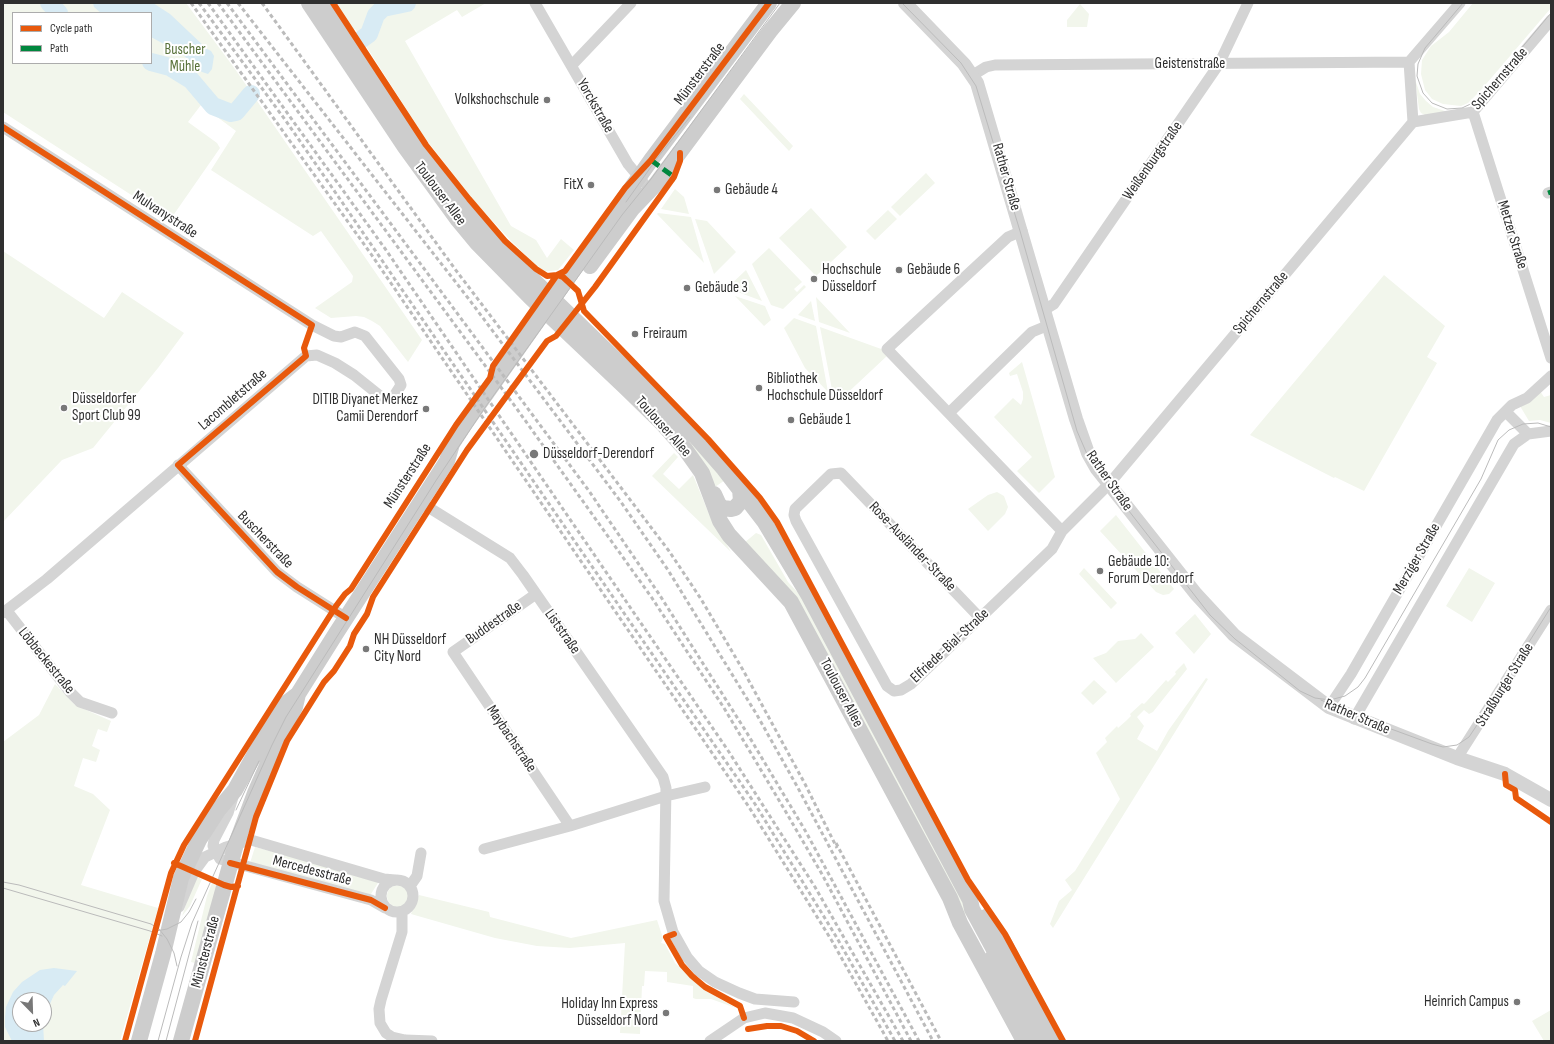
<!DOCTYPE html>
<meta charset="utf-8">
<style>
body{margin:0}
#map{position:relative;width:1554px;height:1044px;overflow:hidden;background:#fff;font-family:"Sofia Sans Condensed",sans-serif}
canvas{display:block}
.frame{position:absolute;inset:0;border:4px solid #2f2f2f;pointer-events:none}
.legend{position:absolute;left:12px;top:12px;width:140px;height:52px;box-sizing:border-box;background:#fff;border:1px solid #acacac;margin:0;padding:5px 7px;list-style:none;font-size:12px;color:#2f2f2f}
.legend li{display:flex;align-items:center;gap:8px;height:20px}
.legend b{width:20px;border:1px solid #acacac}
.north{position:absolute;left:12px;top:992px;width:40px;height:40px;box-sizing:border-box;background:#fff;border:1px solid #acacac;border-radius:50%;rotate:157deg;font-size:11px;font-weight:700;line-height:16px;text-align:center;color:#2f2f2f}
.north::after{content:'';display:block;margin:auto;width:14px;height:18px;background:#787878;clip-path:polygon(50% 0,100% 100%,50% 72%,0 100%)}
</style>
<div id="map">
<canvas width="1554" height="1044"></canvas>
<div class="frame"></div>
<ul class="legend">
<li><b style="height:5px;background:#e8590c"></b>Cycle path</li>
<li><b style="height:5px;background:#00873e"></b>Path</li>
</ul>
<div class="north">N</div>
</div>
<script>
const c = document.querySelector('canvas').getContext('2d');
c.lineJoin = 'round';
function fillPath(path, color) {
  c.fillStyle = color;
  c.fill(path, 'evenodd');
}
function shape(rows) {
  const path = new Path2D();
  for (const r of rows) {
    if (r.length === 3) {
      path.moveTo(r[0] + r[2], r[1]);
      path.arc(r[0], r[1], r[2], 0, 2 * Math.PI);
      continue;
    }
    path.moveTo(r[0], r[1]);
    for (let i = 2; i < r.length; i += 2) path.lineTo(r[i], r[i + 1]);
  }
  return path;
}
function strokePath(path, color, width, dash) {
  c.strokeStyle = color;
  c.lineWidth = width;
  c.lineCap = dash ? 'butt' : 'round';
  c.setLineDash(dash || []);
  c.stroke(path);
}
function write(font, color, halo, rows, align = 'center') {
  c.font = font + ' "Sofia Sans Condensed",sans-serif';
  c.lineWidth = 4;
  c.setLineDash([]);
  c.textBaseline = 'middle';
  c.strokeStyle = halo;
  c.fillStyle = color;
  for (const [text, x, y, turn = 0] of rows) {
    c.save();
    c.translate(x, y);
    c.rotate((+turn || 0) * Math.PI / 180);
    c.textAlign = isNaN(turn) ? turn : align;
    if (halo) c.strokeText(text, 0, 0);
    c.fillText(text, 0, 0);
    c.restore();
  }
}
fillPath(shape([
 [3,3,186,3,235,69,422,340,408,362,380,326,372,321,364,317,356,316,331,318,315,308,352,282,353,276,321,231,313,236,211,170,236,131,201,105,188,122,217,143,220,148,170,220,3,112],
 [13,13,151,13,151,63,13,63],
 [335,3,486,3,462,17,457,10,405,41,511,226,536,240,547,258,561,239,574,250,558,270,543,272,511,241,476,203,425,138,355,29,353,31],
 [1473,3,1551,3,1551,8,1481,90,1468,103,1461,106,1443,104,1432,99,1425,90,1421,74,1422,60,1431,46,1449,32],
 [1080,4,1089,14,1087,27,1067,27,1067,20],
 [1415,79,1420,94,1426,101,1433,107,1448,112,1425,115,1421,113,1419,109],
 [744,94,793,146,789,151,740,99],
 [926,173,935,183,900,216,891,207],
 [675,189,684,197,689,214,661,209],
 [811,208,847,247,816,276,779,238],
 [888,210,897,219,875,240,866,231],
 [658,213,691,217,704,263,657,214],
 [695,219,707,221,736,252,714,274],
 [769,248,802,282,794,289,797,292,804,285,806,287,783,309,771,305,752,264],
 [3,251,104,318,122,292,184,333,158,368,93,448,62,460,3,522],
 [746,270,762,301,727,288],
 [1384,275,1445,326,1427,357,1437,363,1364,491,1335,477,1334,478,1250,435],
 [735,296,765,306,771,320,764,326],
 [816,297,850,333,819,322],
 [811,301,815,321,798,315],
 [794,318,816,326,828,392,805,368,784,328],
 [820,327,884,350,888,355,841,399,833,395],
 [1022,362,1055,477,1039,493,1017,471,1032,457,994,417,1013,398,1021,405,1023,399,1023,392,1017,374,1010,376,1009,373],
 [639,390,728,478,715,487],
 [1540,391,1544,397,1551,395,1551,423,1540,420,1529,421,1520,406],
 [674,453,678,457,663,474,679,489,693,475,709,514,731,552,652,476],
 [997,492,1004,496,1008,507,1005,514,988,531,968,509,988,495],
 [1116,515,1174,589,1169,594,1163,595,1156,592,1100,531],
 [756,533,761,535,788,582,802,597,974,915,976,928,961,909,801,608,744,543],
 [1084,568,1117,603,1111,609,1079,574],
 [1469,568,1495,583,1472,622,1446,606],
 [1195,614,1211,634,1194,654,1175,633],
 [1141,633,1154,647,1116,683,1093,658,1106,653,1118,641,1135,639],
 [1184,663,1187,669,1153,712,1149,714,1144,710,1137,717,1144,726,1137,739,1157,751,1168,731,1206,678,1208,679,1053,928,1050,924,1059,901,1072,890,1065,880,1075,871,1120,799,1096,753,1107,742,1105,738,1117,726,1118,728,1127,720,1131,716,1130,714,1142,703,1144,704,1147,701,1166,680,1168,682,1176,674,1175,672],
 [1094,680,1107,692,1093,705,1081,693],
 [55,684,75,705,111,721,107,732,98,729,92,746,100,750,96,762,83,758,74,786,93,794,110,810,81,885,158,908,120,1041,3,1041,3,742,39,715],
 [20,1000,44,1000,44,1024,20,1024],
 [255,847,376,879,378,883,371,894,365,896,250,863],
 [196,876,202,879,190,906,182,916],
 [212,883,217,886,195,963,191,962,207,896],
 [398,896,11],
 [419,895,489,912,490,917,571,938,657,920,663,938,661,943,665,944,675,963,704,990,736,1008,711,999,696,999,693,998,693,986,667,982,667,972,645,971,644,986,642,986,640,1034,620,1033,625,943,570,948,537,946,495,938,411,914],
 [1551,1010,1551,1040,1544,1041,1532,1021]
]), '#f2f6ec');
fillPath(shape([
 [93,3,153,3,170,14,207,49,211,51,214,56,212,69,208,74,202,72,182,54,151,37,151,13,101,13,94,7],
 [54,968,77,971,65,986,63,985,54,995,44,1017,44,1000,20,1000,20,1024,43,1024,44,1041,12,1041,5,1027,5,1017,6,1007,13,992,22,982,40,970]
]), '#d8ebf4');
strokePath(shape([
 [49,3,59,13],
 [362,39,369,34,376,15,383,8,407,3],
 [151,62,170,67,191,80,213,106,231,113,236,112,251,94]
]), '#d8ebf4', 18);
strokePath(shape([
 [535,3,628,164,643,182],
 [572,65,631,3],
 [973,75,986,67,995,65,1409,62],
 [1473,112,1551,358],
 [1413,122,1409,62,1460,3],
 [3,127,312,325,334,336,341,337,355,332,365,336,399,379,401,385,394,396,384,399,354,375,335,363,317,355,306,356,47,579,3,613],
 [1548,193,1551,192],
 [1022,231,1008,237,887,349,1062,531],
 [1044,310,1054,304,1219,64,1248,3],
 [1506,412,1528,434],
 [949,413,1032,332,1049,325],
 [178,465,277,572,297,587,346,618],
 [420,502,510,558,523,575,663,777,666,788,664,901,673,932,687,957,699,971,715,982,739,993,755,999,794,1002],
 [536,594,453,652,570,826],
 [7,611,70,692,80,702,112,713],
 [980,618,841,473,831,474,795,509,794,515,796,521,887,686,894,691,901,690,911,684,980,618,1052,549,1062,531,1109,484,1413,122,1473,112,1551,20],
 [1329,707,1351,674,1497,420,1512,405,1527,398,1551,376],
 [1354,719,1514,444,1528,434,1551,431],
 [1457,758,1551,610],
 [234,794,228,813,214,840,213,846,220,859,371,900,385,908],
 [484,849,570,826,666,796,705,787],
 [397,896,16],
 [410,886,417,876,421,853],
 [179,907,194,872,205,857,226,847,251,840,384,879,395,880],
 [402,912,402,932,381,1000,379,1009,380,1023,386,1033,392,1037,405,1040,432,1041],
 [710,1041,744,1018,765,1013,793,1018,823,1032,836,1041]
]), '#d4d4d4', 11);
strokePath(shape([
 [905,3,964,64,977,83,1076,419,1088,453,1097,469,1196,594,1234,635,1329,707,1457,758,1505,774,1551,800]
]), '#d4d4d4', 14);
strokePath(shape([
 [309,3,405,147,458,220,477,243,530,297,626,388,661,422,685,449,702,473,720,521,729,535,791,602,950,898,960,923,1024,1041],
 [325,3,425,155,475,218,526,273,696,437,724,469,764,521,809,596,970,900,972,909,999,959,999,966],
 [590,266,632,209,656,184,770,31,793,3],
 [714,494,719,505,723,508,731,509,735,508,741,501,740,489],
 [986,917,1003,941,1056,1041],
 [992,958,999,966,1040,1041],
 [139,1041,163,954,181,878,199,840,219,809,235,790,281,707,298,694,335,635,447,461,452,444,465,424,651,160,769,3],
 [181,1041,236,844,255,793,280,736,295,707,298,694]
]), '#cdcdcd', 16);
strokePath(shape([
 [902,3,961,63,976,86,1020,231,1077,431,1090,461,1210,615,1235,639,1300,691,1315,698,1330,700,1345,696,1358,687,1365,678,1481,479,1498,440,1509,430,1523,424,1538,423,1551,427],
 [1463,3,1425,48,1418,64,1417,76,1423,93,1432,103,1447,109,1462,108,1477,101,1551,13],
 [626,202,658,157,690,117],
 [1321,700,1353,715,1432,744,1443,747,1457,745,1469,737,1475,728,1551,607],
 [236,810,259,761],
 [3,882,19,885,151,924,159,929,167,939,174,953,177,966],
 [3,888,150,931,162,936],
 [156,931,167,929,181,922,189,912,196,899],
 [158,1041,181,957,192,923,272,745,286,717,437,479,486,406,622,215,651,179,780,3],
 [166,1041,198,921]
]), '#bbb', 1);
strokePath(shape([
 [191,3,371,254,749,807,832,941,888,1041],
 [199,3,286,121,344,205,755,804,837,938,895,1041],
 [208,3,386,250,729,752,815,887,903,1041],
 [218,3,517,409,652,598,724,708,783,807,823,876,911,1041],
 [227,3,589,491,659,594,747,733,806,832,919,1041],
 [238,3,468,298,621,502,668,570,757,715,798,788,933,1041],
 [262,3,455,269,669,551,701,599,743,670,805,784,837,848],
 [836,843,941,1041]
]), '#bbb', 3, [4, 3]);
strokePath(shape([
 [651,160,674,177,672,180],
 [1548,193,1551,192]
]), '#00873e', 5, [10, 5]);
strokePath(shape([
 [333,3,426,145,469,199,505,241,536,269,547,276,557,275,563,277,578,291,584,311,708,439,760,498,777,522,968,880,1005,934,1063,1041],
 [3,127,312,325,304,348,306,356,178,465,277,572,297,587,346,618],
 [1505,774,1506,785,1515,790,1516,798,1551,822],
 [174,863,224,885,231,887,238,886],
 [230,863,371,900,385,908],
 [674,934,666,937,682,965,692,976,705,987,740,1006,744,1018],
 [748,1029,767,1026,781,1026,797,1031,814,1041],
 [125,1041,171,873,184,845,336,606,345,594,351,589,456,425,490,378,493,366,557,275,565,271,625,188,651,160,769,3],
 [195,1041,256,817,287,741,324,682,334,671,350,646,354,634,367,614,373,597,467,450,547,341,556,336,595,287,674,177,680,161,680,153]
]), '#e8590c', 6);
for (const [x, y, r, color] of [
 [547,100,4,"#787878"],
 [591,185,4,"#787878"],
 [717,190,4,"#787878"],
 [899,270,4,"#787878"],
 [814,279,4,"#787878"],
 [687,288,4,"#787878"],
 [635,334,4,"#787878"],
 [759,388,4,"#787878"],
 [64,408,4,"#787878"],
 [426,409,4,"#787878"],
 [791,420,4,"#787878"],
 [534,454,5,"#787878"],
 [1100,571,4,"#787878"],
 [366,649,4,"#787878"],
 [1517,1002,4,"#787878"],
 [666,1013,4,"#787878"]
]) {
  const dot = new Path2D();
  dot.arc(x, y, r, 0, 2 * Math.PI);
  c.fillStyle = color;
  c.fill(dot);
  strokePath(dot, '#fff', 1.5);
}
write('15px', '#577038', '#fff', [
 ["Buscher",185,50],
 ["Mühle",185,67]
]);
write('15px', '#2f2f2f', '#fff', [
 ["Geistenstraße",1190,64],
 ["Münsterstraße",700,74,-53],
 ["Spichernstraße",1500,79,-49],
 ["Yorckstraße",595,106,60],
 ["Weißenburgstraße",1153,161,-55],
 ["Rather Straße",1006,177,74],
 ["Toulouser Allee",440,194,53],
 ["Mulvanystraße",165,215,33],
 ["Metzer Straße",1512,235,73],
 ["Spichernstraße",1261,303,-50],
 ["Lacombletstraße",233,400,-41],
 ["Toulouser Allee",663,427,48],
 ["Münsterstraße",408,476,-57],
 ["Rather Straße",1109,481,55],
 ["Buscherstraße",265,540,46],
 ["Rose-Ausländer-Straße",912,547,46],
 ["Merziger Straße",1417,559,-60],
 ["Buddestraße",494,623,-35],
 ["Liststraße",562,632,55],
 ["Elfriede-Bial-Straße",950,646,-43],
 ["Löbbeckestraße",46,661,51],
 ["Straßburger Straße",1505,685,-58],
 ["Toulouser Allee",841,693,62],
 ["Rather Straße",1357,717,23],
 ["Maybachstraße",511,739,56],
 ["Mercedesstraße",312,871,15],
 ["Münsterstraße",206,952,-75]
]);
write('15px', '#2f2f2f', '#fff', [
 ["Volkshochschule",539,100,"right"],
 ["FitX",583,185,"right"],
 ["Gebäude 4",725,190],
 ["Hochschule",822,270],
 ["Düsseldorf",822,287],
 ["Gebäude 6",907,270],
 ["Gebäude 3",695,288],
 ["Freiraum",643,334],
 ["Bibliothek",767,379],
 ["Hochschule Düsseldorf",767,396],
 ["Düsseldorfer",72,399],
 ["Sport Club 99",72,416],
 ["DITIB Diyanet Merkez",418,400,"right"],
 ["Camii Derendorf",418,417,"right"],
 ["Gebäude 1",799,420],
 ["Düsseldorf-Derendorf",543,454],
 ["Gebäude 10:",1108,562],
 ["Forum Derendorf",1108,579],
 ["NH Düsseldorf",374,640],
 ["City Nord",374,657],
 ["Heinrich Campus",1509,1002,"right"],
 ["Holiday Inn Express",658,1004,"right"],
 ["Düsseldorf Nord",658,1021,"right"]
], 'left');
</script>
